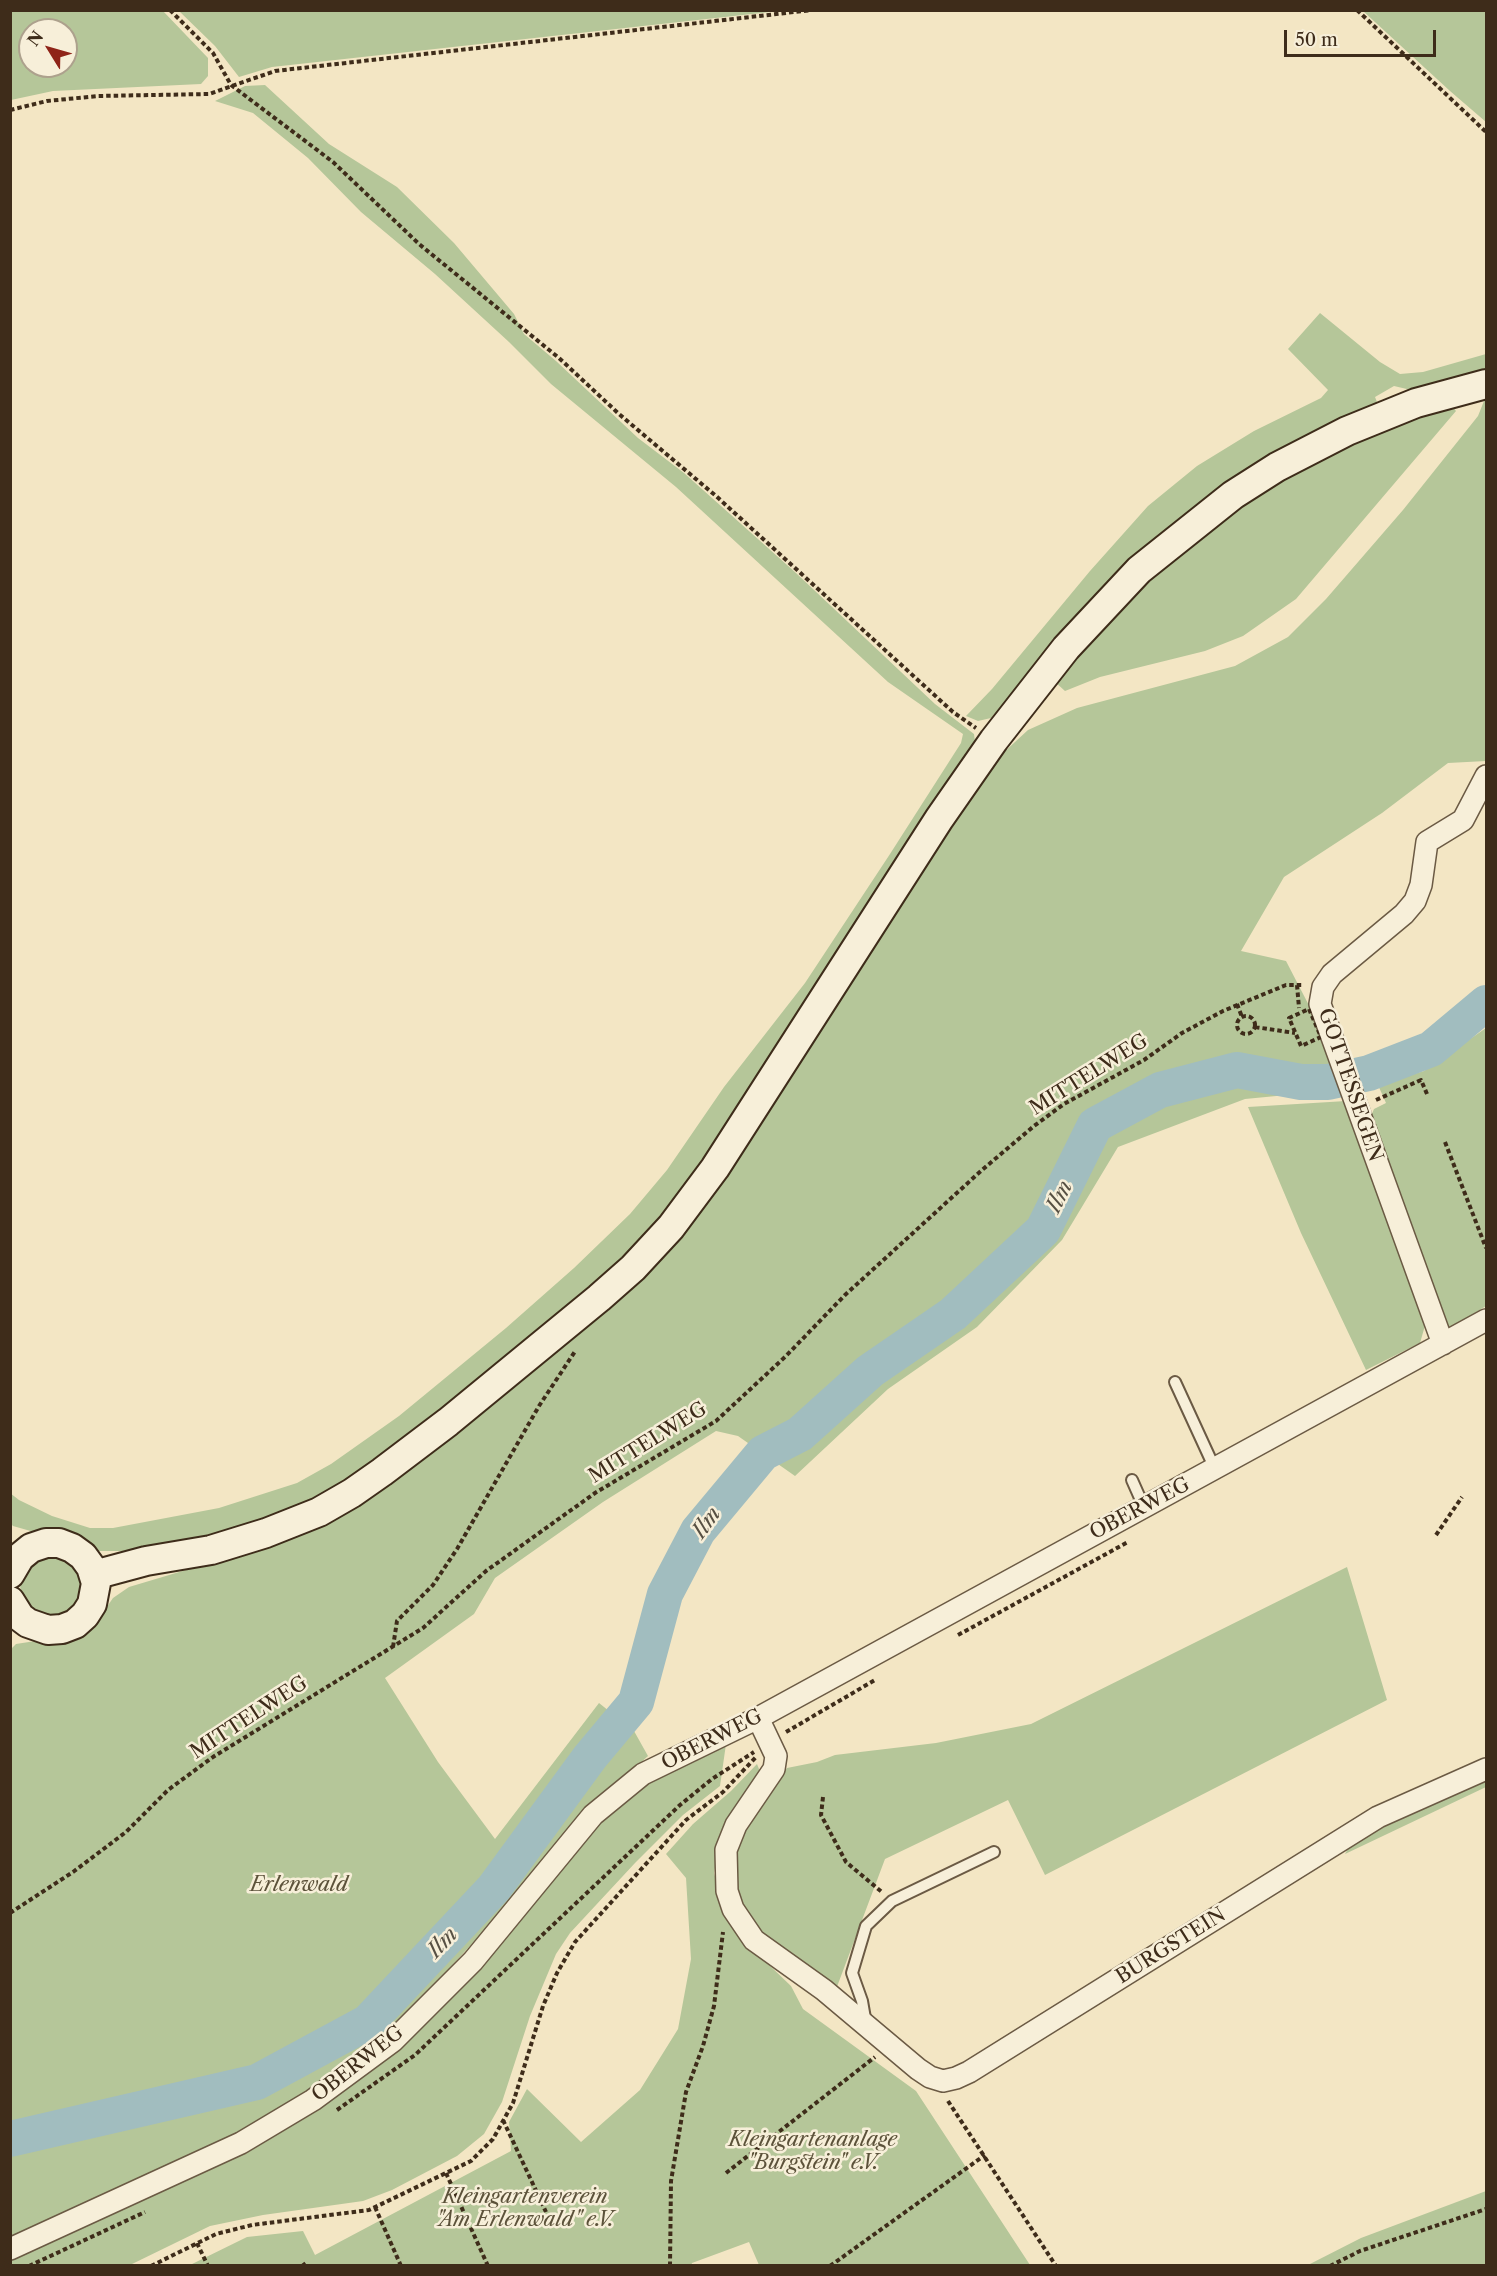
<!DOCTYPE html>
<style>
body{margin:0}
#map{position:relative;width:1497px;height:2276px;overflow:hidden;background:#f3e6c4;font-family:"Libre Caslon Text",serif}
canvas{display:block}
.frame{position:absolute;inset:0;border:12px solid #3e2c1a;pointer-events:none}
.north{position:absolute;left:18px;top:18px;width:60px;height:60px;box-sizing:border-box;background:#f7efd9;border:2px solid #ada18d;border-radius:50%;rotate:307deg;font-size:16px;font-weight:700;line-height:24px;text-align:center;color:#3e2c1a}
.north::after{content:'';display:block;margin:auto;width:21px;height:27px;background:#8f2418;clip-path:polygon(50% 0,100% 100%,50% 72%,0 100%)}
.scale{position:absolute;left:1284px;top:30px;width:152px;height:27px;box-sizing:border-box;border:3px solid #3e2c1a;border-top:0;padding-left:8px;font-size:18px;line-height:21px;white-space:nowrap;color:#3e2c1a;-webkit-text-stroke:4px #f7efd9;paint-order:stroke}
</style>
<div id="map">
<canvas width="1497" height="2276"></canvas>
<div class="frame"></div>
<div class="north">N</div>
<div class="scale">50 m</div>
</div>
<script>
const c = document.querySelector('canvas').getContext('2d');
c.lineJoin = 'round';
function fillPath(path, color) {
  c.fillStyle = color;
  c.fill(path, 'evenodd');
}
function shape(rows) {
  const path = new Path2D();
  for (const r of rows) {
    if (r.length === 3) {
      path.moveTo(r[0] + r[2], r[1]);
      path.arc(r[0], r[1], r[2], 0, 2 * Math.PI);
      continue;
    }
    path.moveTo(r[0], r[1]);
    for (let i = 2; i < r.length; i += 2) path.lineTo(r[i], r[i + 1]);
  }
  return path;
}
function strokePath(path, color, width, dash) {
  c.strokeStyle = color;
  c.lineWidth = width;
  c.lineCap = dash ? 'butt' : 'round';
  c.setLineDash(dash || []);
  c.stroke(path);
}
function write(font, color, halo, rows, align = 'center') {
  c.font = font + ' "Libre Caslon Text",serif';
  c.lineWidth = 5;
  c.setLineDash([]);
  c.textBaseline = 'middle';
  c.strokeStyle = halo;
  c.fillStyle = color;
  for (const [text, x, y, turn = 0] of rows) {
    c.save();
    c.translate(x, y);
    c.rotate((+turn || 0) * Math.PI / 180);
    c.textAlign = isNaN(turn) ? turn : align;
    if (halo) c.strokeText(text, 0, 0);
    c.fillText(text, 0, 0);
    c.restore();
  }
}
fillPath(shape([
 [10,11,163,11,208,58,208,76,201,84,53,91,11,100],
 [30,30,66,30,66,66,30,66],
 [179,11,779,11,272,67,239,77,215,46],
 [1363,11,1486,11,1486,122,1450,91],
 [265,85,329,144,397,187,454,243,514,314,524,334,556,361,638,438,684,473,796,573,935,704,974,734,975,742,737,1113,683,1191,618,1265,559,1315,373,1464,339,1487,260,1522,190,1544,122,1551,96,1551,57,1531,34,1532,13,1526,11,1524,10,1493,19,1500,52,1516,90,1528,113,1528,219,1508,297,1483,331,1464,399,1416,506,1328,574,1268,630,1214,667,1170,724,1087,805,983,890,854,961,743,963,734,888,682,676,487,551,384,509,342,435,274,361,212,308,158,253,113,215,101,245,86],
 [1320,313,1380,362,1400,374,1423,372,1486,354,1486,371,1411,390,1394,386,1375,397,1377,402,1372,409,1316,434,1017,688,991,718,978,721,966,716,992,689,1090,571,1148,506,1197,466,1254,431,1321,398,1328,390,1288,349],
 [1486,396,1486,761,1448,763,1382,813,1284,877,1241,951,1286,961,1316,1019,1336,1071,1328,1071,1339,1090,1245,1099,1118,1147,1062,1240,977,1327,888,1389,795,1476,738,1436,716,1431,603,1502,495,1578,474,1614,385,1678,438,1762,495,1839,599,1703,634,1731,648,1756,586,1812,527,1884,388,2035,312,2089,238,2133,11,2243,11,1649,16,1644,42,1640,67,1641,89,1633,113,1598,129,1587,206,1564,305,1532,657,1261,886,925,984,777,1002,754,1028,730,1077,708,1235,666,1288,637,1326,599,1403,510,1478,416],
 [1451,405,1456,411,1296,599,1243,636,1205,651,1100,677,1065,691,1054,681,1142,584,1239,506,1299,469,1365,437],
 [1486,1028,1486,1306,1451,1328,1444,1323,1371,1116,1374,1109,1386,1103,1378,1085,1424,1071],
 [1346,1101,1426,1322,1420,1343,1366,1370,1301,1233,1248,1107],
 [47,1554,78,1565,85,1597,62,1619,32,1612,21,1595,20,1584,22,1574,28,1565],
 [1347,1567,1387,1700,1045,1875,1008,1800,885,1859,835,1992,752,1925,730,1872,737,1836,787,1768,817,1762,835,1755,936,1743,1031,1724],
 [726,1744,720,1786,683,1815,635,1863,570,1933,556,1954,530,2016,502,2102,484,2134,457,2156,392,2190,363,2201,263,2215,210,2226,130,2265,11,2265,10,2258,296,2121,369,2073,445,2003,584,1840,623,1800,661,1776],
 [757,1764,761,1774,719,1845,714,1873,725,1912,743,1940,791,1986,803,2009,916,2091,1030,2265,759,2265,749,2242,692,2263,691,2266,188,2266,247,2237,303,2231,315,2255,381,2220,511,2151,509,2122,527,2089,581,2142,640,2090,678,2029,691,1959,686,1878,666,1854,693,1824,731,1791],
 [1486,1776,1486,1787,1345,1854,1354,1838],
 [1486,2191,1486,2265,1308,2265,1361,2238]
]), '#b5c699');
strokePath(shape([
 [10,2139,257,2082,368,2022,494,1888,590,1757,636,1702,665,1594,698,1531,763,1453,800,1434,870,1371,953,1314,1043,1230,1095,1125,1160,1090,1237,1070,1301,1082,1328,1082,1369,1073,1431,1049,1486,1003]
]), '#a1bdbf', 36);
const lane = shape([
 [1175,1382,1215,1469],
 [1132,1480,1144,1507],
 [866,2024,862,2001,852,1973,866,1926,892,1901,994,1852]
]);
const street = shape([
 [1443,1344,1320,1004,1323,987,1332,974,1404,914,1415,901,1421,885,1427,842,1463,820,1486,776],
 [758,1718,776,1756,774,1769,736,1825,726,1850,727,1891,733,1909,754,1940,824,1990,918,2069,930,2077,943,2081,956,2078,969,2072,1378,1817,1486,1769],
 [10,2249,241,2143,313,2100,393,2041,473,1961,593,1815,643,1774,758,1718,1486,1320]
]);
const secondary = shape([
 [10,1574,20,1557,31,1548,46,1543,59,1543,72,1548,83,1556,91,1567,96,1583,92,1604,85,1615,75,1624,62,1629,48,1630,28,1623,20,1617,10,1601],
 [94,1575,146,1561,211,1550,266,1533,319,1512,352,1493,382,1472,448,1422,599,1298,633,1268,671,1227,715,1168,939,819,994,740,1066,648,1139,570,1233,495,1277,467,1347,431,1416,403,1486,384]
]);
strokePath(lane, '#6b5a44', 14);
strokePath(street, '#6b5a44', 24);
strokePath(secondary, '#3e2c1a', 32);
strokePath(shape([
 [170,10,213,53,231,85,333,162,419,244,559,358,619,414,716,496,953,712,976,728],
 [1357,10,1486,132],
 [10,110,47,101,98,96,209,94,275,71,812,10],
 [1297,985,1299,1008],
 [1237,1004,1242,1017],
 [1309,1009,1321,1037,1301,1046,1289,1018,1309,1009],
 [1246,1025,9],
 [1255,1027,1295,1033],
 [1376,1100,1421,1080,1427,1094],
 [1445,1142,1486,1248],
 [1436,1535,1462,1497],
 [958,1635,1128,1542],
 [393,1647,397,1621,433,1585,457,1549,539,1406,576,1350],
 [786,1732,875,1680],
 [823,1797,821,1815,846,1862,883,1893],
 [10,1913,73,1872,126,1832,168,1790,213,1757,423,1628,486,1571,595,1493,716,1421,785,1357,845,1295,982,1170,1034,1126,1064,1104,1144,1060,1182,1033,1223,1011,1286,985,1304,985],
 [948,2101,1056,2266],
 [337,2110,415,2055,680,1805,712,1779,754,1752],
 [503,2120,546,2212],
 [446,2173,488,2266],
 [726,2173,875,2057],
 [375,2207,401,2266],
 [197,2243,208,2266],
 [29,2266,145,2212],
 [151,2266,216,2234,252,2225,369,2210,471,2161,493,2139,513,2103,543,2006,557,1973,575,1942,686,1820,723,1792,756,1757],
 [302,2266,306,2263],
 [670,2266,671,2181,686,2092,703,2046,714,2006,723,1932],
 [830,2266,985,2155],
 [1330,2266,1360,2251,1486,2209]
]), '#3e2c1a', 4, [4.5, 3]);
strokePath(lane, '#f7efd9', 10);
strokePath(street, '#f7efd9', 21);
strokePath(secondary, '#f7efd9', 28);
write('20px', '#3e2c1a', '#f7efd9', [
 ["MITTELWEG",1089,1075,-32],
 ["GOTTESSEGEN",1350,1085,71],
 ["MITTELWEG",648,1443,-32],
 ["OBERWEG",1140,1509,-28],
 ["MITTELWEG",249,1718,-33],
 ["OBERWEG",712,1740,-27],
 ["BURGSTEIN",1171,1946,-32],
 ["OBERWEG",358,2064,-38]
]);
write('italic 20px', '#5c523a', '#f7efd9', [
 ["Erlenwald",299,1885],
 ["Kleingartenanlage",813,2140],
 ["\"Burgstein\" e.V.",813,2163],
 ["Kleingartenverein",525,2197],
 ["\"Am Erlenwald\" e.V.",525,2220]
]);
write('italic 21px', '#575043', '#f7efd9', [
 ["Ilm",1060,1197,-64],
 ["Ilm",707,1523,-54],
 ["Ilm",443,1943,-47]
]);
</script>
